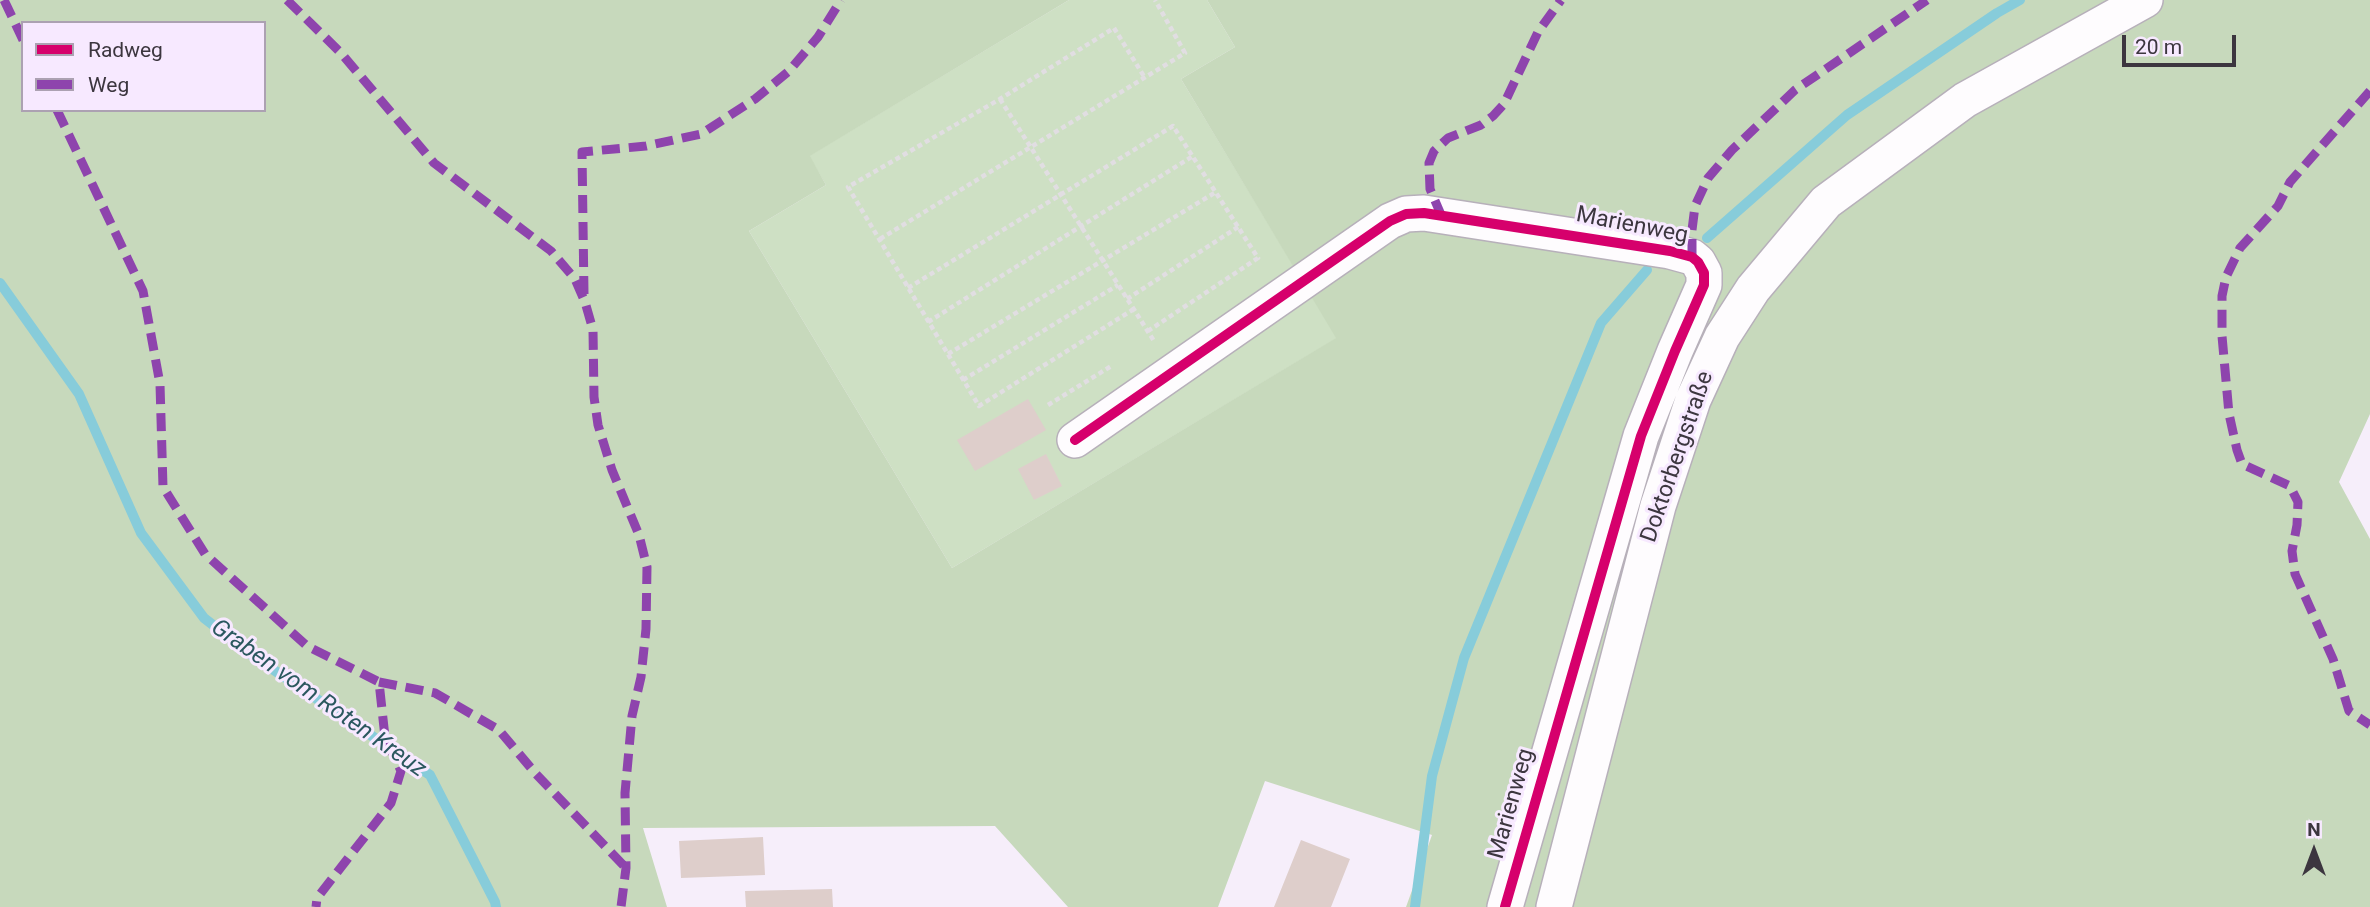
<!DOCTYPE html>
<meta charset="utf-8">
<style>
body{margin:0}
#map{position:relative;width:2370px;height:907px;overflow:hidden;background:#f6eefa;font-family:Roboto,sans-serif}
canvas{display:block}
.legend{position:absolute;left:21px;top:21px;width:245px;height:91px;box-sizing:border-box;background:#f7e9ff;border:2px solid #aca1b2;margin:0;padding:9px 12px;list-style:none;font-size:21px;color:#3c363f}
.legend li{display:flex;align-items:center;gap:14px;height:35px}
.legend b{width:35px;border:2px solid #aca1b2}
.north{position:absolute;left:2279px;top:816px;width:70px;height:70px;-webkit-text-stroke:5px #f7e9ff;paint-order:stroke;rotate:0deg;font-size:19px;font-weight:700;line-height:28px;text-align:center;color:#3c363f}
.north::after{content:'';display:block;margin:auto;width:24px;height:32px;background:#3c363f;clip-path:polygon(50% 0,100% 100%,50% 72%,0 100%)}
.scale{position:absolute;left:2122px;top:35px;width:114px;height:32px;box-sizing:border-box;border:4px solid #3c363f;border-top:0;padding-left:9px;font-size:21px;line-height:24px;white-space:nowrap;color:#3c363f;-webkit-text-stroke:5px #f7e9ff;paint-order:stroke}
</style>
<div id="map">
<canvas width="2370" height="907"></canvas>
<ul class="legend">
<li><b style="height:9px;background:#d6006c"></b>Radweg</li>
<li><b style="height:9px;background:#8e44ad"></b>Weg</li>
</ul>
<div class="north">N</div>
<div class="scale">20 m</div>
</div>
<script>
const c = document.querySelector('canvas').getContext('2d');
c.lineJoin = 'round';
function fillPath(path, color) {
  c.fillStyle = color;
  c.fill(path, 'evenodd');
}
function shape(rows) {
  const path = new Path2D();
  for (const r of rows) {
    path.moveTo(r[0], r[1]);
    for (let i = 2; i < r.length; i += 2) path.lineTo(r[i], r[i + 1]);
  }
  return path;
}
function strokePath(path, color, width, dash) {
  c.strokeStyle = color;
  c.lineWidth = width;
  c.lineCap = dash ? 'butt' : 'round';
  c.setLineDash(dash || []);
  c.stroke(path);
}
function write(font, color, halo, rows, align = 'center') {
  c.font = font + ' Roboto,sans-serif';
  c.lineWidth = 6;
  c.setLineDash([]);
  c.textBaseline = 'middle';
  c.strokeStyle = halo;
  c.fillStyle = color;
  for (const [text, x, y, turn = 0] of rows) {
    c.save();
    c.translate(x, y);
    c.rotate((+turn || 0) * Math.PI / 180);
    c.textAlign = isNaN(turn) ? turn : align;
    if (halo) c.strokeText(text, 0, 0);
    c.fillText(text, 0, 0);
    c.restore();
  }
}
fillPath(shape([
 [1069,0,1207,0,1235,47,1181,79,1337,338,952,568,749,231,826,185,809,156]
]), '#cee0c4');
fillPath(shape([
 [0,0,1069,0,810,156,826,185,749,231,952,568,1336,338,1181,79,1235,47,1207,0,2370,0,2370,414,2339,482,2370,539,2370,907,1406,907,1432,835,1265,781,1218,907,1068,907,995,826,643,828,667,907,0,907],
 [23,23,264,23,264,110,23,110]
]), '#c7d9bc');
strokePath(shape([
 [1707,238,1847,115,1997,13,2020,0],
 [0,283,79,394,141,533,204,618,253,656,430,775,495,902,496,907],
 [1415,907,1432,776,1464,658,1601,323,1647,270]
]), '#87ccda', 10);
fillPath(shape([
 [1028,399,1046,430,975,471,957,440],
 [1046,454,1062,486,1034,500,1018,469],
 [763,837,765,875,681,878,679,841],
 [1301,840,1350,859,1331,907,1274,907],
 [832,889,833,907,746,907,745,891]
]), '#dececb');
const street = shape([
 [1075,440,1390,221,1406,214,1424,213,1670,251,1692,257,1698,262,1704,273,1704,285,1675,351,1641,436,1505,907],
 [1554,907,1658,506,1693,400,1722,337,1753,289,1826,202,1965,100,2145,0]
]);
strokePath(street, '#b7b0ba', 38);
strokePath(shape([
 [1000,99,1154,341],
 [880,239,1185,53,1155,0],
 [908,288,1173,126,1258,258,1148,331],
 [1127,299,1238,227],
 [1134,309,979,406,848,187,1000,99,1114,28,1145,78],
 [928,322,1193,156],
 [948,354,1216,192],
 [963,380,1118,285],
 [1048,405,1113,365]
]), '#e1dee2', 4.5, [5, 3.5]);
strokePath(street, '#fefcfe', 35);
strokePath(shape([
 [4,0,23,40],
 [287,0,341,53,434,163,551,251,575,279,585,302,593,330,594,397,598,425,612,470,639,535,647,567,646,629,641,677,632,716,625,793,626,868,621,907],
 [2370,91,2290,182,2278,206,2240,248,2226,277,2222,296,2222,336,2229,414,2237,450,2242,464,2290,486,2298,502,2297,525,2292,551,2295,574,2333,659,2349,711,2370,725],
 [57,110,143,291,160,384,163,487,205,554,307,646,379,682,385,737,401,771,391,803,317,898,316,907],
 [1442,217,1430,189,1429,163,1434,151,1448,138,1481,125,1493,116,1504,104,1538,32,1561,0],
 [1692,257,1692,230,1695,206,1708,178,1732,150,1795,90,1927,0],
 [584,294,582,152,646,146,701,134,755,99,789,71,818,37,841,0],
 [379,682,435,693,499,730,536,774,626,868]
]), '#8e44ad', 9, [18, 9]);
strokePath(shape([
 [1075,440,1390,221,1406,214,1424,213,1670,251,1692,257,1698,262,1704,273,1704,285,1675,351,1641,436,1505,907]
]), '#d6006c', 10);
write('23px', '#3c363f', '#f7e9ff', [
 ["Marienweg",1632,226,11],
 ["Doktorbergstraße",1678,457,-71],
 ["Marienweg",1512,804,-74]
]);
write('italic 24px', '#2b585f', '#f7e9ff', [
 ["Graben vom Roten Kreuz",318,699,35]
]);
</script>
